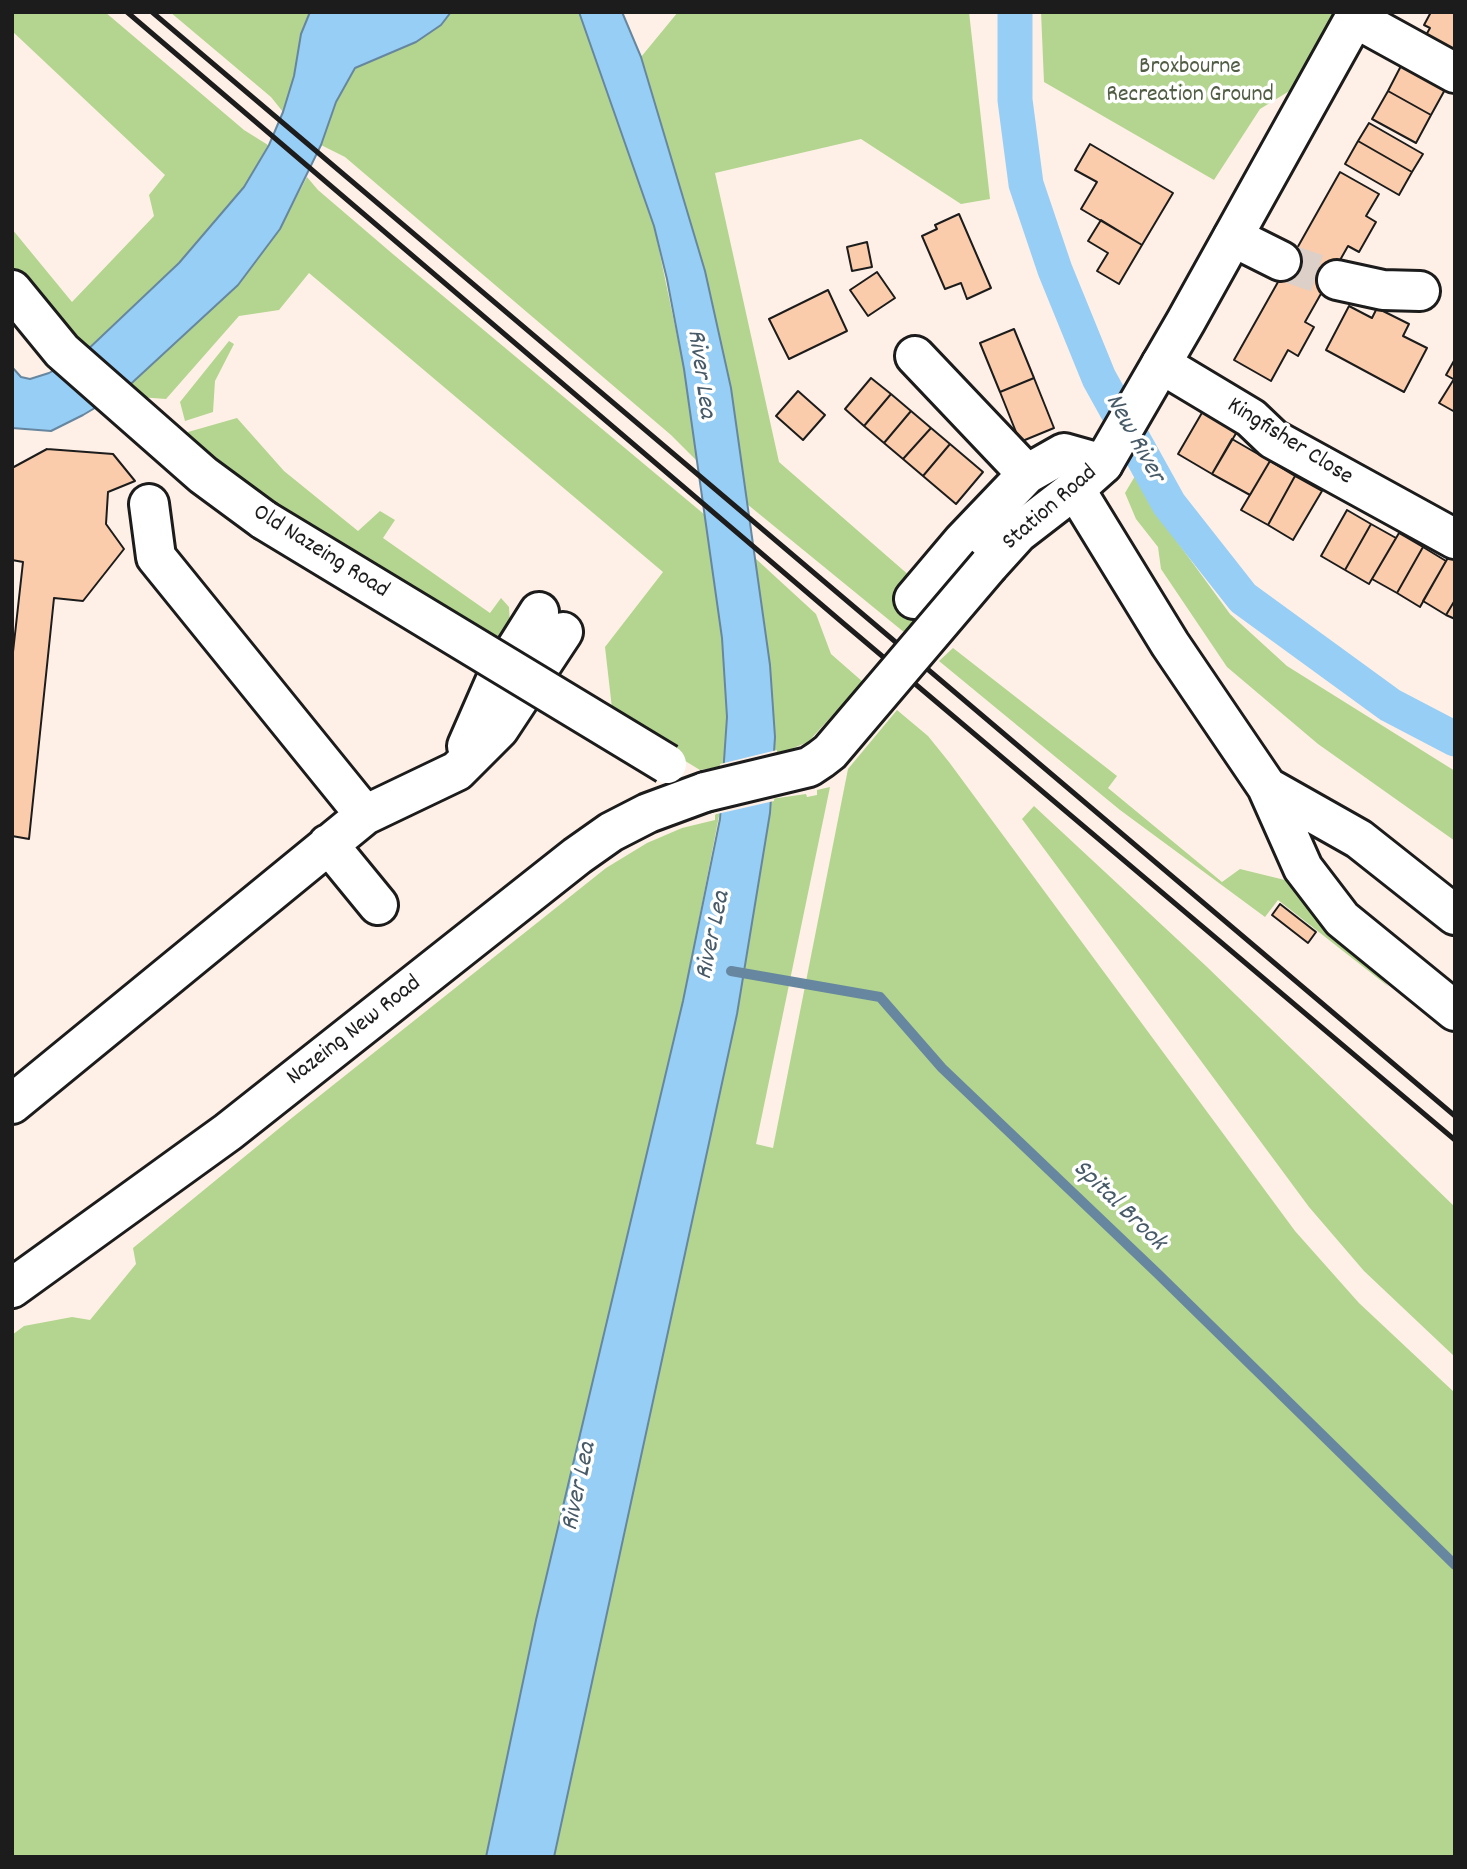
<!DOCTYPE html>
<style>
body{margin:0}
#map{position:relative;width:1467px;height:1869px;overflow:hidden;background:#fef0e6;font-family:Dekko,sans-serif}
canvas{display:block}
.frame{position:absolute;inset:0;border:14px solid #1c1c1c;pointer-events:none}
</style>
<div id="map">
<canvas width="1467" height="1869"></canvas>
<div class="frame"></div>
</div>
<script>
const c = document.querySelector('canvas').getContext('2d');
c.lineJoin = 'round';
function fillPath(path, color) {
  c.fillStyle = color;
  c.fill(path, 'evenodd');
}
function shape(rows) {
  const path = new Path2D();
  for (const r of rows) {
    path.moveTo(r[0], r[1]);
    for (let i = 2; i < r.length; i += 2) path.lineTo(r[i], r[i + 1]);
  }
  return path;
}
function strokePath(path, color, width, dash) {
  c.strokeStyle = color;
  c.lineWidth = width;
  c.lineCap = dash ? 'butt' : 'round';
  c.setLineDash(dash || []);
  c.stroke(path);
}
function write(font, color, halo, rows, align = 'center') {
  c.font = font + ' Dekko,sans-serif';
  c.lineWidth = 7;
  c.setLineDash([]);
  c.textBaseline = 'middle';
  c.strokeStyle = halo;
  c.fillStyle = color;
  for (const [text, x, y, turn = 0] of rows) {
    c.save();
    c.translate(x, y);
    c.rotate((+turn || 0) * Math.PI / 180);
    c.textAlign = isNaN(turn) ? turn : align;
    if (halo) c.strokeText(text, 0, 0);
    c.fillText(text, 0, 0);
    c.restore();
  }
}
fillPath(shape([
 [12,12,105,12,244,130,268,145,244,187,208,231,179,263,83,354,12,276,12,229,72,302,154,216,149,195,165,175,12,31],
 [170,12,310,12,301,34,294,76,283,112,271,97],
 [451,12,579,12,654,226,684,369,697,461,671,435,345,157,321,145,336,102,355,68,416,42,441,25],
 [678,12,969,12,990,199,961,204,861,139,715,173,779,462,911,577,918,617,905,633,747,504,731,388,705,271,641,57],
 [1041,12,1336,12,1291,90,1260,109,1214,180,1044,82],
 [307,177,318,190,394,255,705,515,722,638,727,717,724,766,700,770,613,717,605,647,663,572,309,273,279,310,239,316,166,399,139,397,122,392,238,285,280,229],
 [229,341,234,344,215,381,213,412,185,421,180,402],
 [237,418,284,471,358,531,380,511,395,520,383,538,490,613,501,598,509,607,510,625,495,646,270,509,192,448,188,432],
 [1135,476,1173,536,1230,614,1287,666,1455,771,1455,841,1318,744,1227,667,1161,569,1158,547,1136,519,1125,493],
 [755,558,816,614,831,654,863,682,808,742,774,756,770,665],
 [953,648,1117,776,1108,788,1222,882,1240,869,1297,883,1329,925,1389,987,1278,900,1265,917,1120,810,939,661],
 [897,710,928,736,949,762,1295,1231,1359,1303,1455,1393,1455,1857,554,1857,737,1014,770,814,771,799,806,794,807,797,817,795,817,790,830,787,756,1144,773,1148,848,769],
 [1034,806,1206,966,1455,1207,1455,1357,1364,1271,1309,1207,1022,819],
 [720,811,683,1001,536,1620,486,1857,12,1857,12,1335,24,1326,72,1317,90,1320,136,1264,133,1248,293,1117,606,868,647,843,682,828,715,820,715,815]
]), '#b3d58f');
const water = shape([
 [310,12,451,12,441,25,416,42,355,68,336,102,321,145,280,229,238,285,122,392,83,415,51,431,12,428,12,367,21,377,30,379,49,373,83,354,179,263,244,187,269,145,283,112,294,76,301,34,310,12],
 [579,12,622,12,641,57,705,271,731,388,770,665,775,737,770,813,737,1014,554,1857,486,1857,536,1620,683,1001,720,819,727,717,722,638,684,369,667,279,654,226,579,12]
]);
fillPath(water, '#97cef6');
strokePath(water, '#66879f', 2);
fillPath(shape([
 [777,750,774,801,717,814,720,764]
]), '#fef0e6');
strokePath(shape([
 [731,971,880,997,942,1068,1157,1273,1455,1565]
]), '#66879f', 10);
strokePath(shape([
 [1015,12,1015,100,1026,184,1055,270,1099,378,1169,504,1243,598,1390,705,1455,739]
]), '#97cef6', 35);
const building = shape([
 [1431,12,1455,12,1455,62,1421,44,1430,28,1424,25,1431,12],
 [1403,62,1447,86,1431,115,1388,91,1403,62],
 [1388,91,1431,115,1416,143,1372,119,1388,91],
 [1369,123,1423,154,1412,172,1358,141,1369,123],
 [1358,141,1412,172,1399,195,1345,164,1358,141],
 [1090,144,1173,193,1142,245,1081,209,1097,182,1075,170,1090,144],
 [1340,172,1379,194,1366,216,1376,222,1359,252,1348,246,1305,322,1314,327,1298,356,1288,350,1271,381,1234,360,1340,172],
 [959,214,991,288,967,299,961,283,945,289,922,236,937,229,935,225,959,214],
 [1101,220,1142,245,1119,284,1097,271,1108,253,1088,241,1101,220],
 [867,242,872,267,852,271,847,247,867,242],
 [877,272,895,298,868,316,850,290,877,272],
 [828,290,847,331,789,359,769,319,828,290],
 [1349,306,1372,318,1377,308,1409,324,1403,336,1427,348,1404,392,1326,350,1349,306],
 [1014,329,1034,378,1000,392,980,343,1014,329],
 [1455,359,1455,380,1446,375,1455,359],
 [871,378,891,394,864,426,845,409,871,378],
 [1034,378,1054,428,1020,442,1000,392,1034,378],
 [1454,379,1455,380,1455,412,1439,403,1454,379],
 [798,391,825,415,803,440,776,416,798,391],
 [891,394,911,411,884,443,864,426,891,394],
 [911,411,931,428,903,459,884,443,911,411],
 [1203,411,1238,430,1212,474,1178,454,1203,411],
 [931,428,950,444,923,476,903,459,931,428],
 [1232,439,1270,461,1250,495,1212,474,1232,439],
 [950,444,983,472,956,504,923,476,950,444],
 [47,449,113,454,135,481,108,492,106,524,124,549,83,601,54,598,29,839,12,836,12,661,23,562,12,560,12,468,47,449],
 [1270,461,1295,476,1268,525,1241,510,1270,461],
 [1295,476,1322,491,1293,540,1268,525,1295,476],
 [1347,510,1371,524,1345,570,1321,556,1347,510],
 [1371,524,1396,538,1369,584,1345,570,1371,524],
 [1399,533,1423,547,1397,593,1372,579,1399,533],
 [1423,547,1446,561,1420,607,1397,593,1423,547],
 [1449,556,1455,559,1455,600,1446,615,1423,601,1449,556],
 [1455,600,1455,619,1446,615,1455,600],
 [1280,904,1316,932,1308,943,1272,915,1280,904]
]);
fillPath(building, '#fbccab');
strokePath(building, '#1c1c1c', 2);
strokePath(shape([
 [1281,261,1337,280]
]), '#dcd0c8', 38, [38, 19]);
const minor = shape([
 [1355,18,1455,73],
 [1233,237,1281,261],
 [1337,280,1383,290,1420,291],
 [12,290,62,351,203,475,264,520],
 [915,356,1027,474],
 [1161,364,1251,418,1273,439,1455,539],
 [1075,489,1170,644,1267,787,1303,868,1342,919,1455,1011],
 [149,504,156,557,365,815],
 [914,599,963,541,1027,474,1064,453,1103,464],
 [467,746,495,682,539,612],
 [1267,787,1359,839,1455,915],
 [328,844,378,905],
 [12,1104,365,815,457,771,499,729,563,632]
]);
const major = shape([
 [989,565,1018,533,1075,489,1103,464,1186,321,1358,12],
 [12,1288,228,1132,577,856,611,832,648,813,705,792]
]);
strokePath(minor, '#1c1c1c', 44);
strokePath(major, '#1c1c1c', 44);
strokePath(minor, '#fff', 38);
strokePath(major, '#fff', 38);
strokePath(shape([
 [127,12,843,623,1455,1140],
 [152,12,1455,1116]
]), '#1c1c1c', 5);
const minorBridge = shape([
 [264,520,667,764]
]);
const majorBridge = shape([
 [705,792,809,767,821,759,830,752,989,565]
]);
strokePath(minorBridge, '#1c1c1c', 44, []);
strokePath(majorBridge, '#1c1c1c', 44, []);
strokePath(minorBridge, '#fff', 38);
strokePath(majorBridge, '#fff', 38);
write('24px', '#515d44', '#fff', [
 ["Broxbourne",1190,69],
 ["Recreation Ground",1190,97]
]);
write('24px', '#1c1c1c', '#fff', [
 ["Kingfisher Close",1289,443,32],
 ["Station Road",1051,509,-41],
 ["Old Nazeing Road",320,553,32],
 ["Nazeing New Road",355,1032,-38]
]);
write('italic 26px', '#475a68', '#fff', [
 ["River Lea",699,374,82],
 ["New River",1133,439,61],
 ["River Lea",715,936,-78],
 ["Spital Brook",1118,1207,44],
 ["River Lea",581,1487,-78]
]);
</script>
